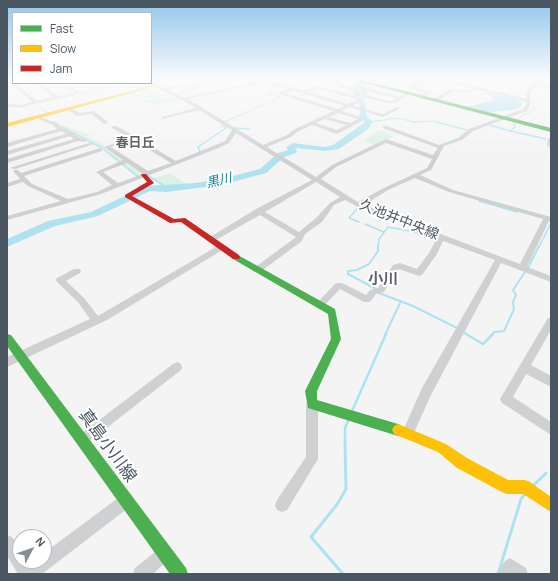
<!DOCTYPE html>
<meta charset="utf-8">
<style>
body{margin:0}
#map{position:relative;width:558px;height:581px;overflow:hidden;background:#f4f4f4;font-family:Manrope,sans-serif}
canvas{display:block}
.frame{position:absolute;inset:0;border:8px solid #4a5661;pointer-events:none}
.legend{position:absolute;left:12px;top:12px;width:140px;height:72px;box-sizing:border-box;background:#fff;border:1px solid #b7bbc0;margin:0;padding:5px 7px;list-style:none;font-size:12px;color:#4a5661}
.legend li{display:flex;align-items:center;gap:8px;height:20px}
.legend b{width:20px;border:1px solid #b7bbc0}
.north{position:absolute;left:12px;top:529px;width:40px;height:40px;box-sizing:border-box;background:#fff;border:1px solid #b7bbc0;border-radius:50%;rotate:49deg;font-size:11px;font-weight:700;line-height:16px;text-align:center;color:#4a5661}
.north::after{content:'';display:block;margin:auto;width:14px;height:18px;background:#868d94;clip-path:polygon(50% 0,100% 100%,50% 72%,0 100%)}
</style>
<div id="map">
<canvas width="558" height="581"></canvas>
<div class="frame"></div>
<ul class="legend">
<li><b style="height:5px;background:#4caf50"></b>Fast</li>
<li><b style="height:5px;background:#ffc107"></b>Slow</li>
<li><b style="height:5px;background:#c62828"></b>Jam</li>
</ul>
<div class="north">N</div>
</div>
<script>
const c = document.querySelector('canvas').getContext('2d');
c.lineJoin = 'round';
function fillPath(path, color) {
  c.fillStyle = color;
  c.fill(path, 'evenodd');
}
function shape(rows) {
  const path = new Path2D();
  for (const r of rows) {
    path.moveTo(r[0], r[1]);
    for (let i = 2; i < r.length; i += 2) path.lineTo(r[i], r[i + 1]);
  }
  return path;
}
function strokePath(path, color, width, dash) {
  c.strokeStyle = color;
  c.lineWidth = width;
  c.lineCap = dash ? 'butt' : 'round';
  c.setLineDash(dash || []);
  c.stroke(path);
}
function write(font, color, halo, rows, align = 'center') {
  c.font = font + ' Manrope,"Noto Sans JP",sans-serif';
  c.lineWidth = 4;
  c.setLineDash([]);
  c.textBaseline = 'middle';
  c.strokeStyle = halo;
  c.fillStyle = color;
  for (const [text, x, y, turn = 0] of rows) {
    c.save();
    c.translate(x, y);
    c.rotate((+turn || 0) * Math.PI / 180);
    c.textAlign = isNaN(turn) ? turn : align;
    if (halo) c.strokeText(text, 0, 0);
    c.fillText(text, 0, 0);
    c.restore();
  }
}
fillPath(shape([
 [167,97,176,97,182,100,153,106,148,99],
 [60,124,90,135,87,137,101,143,133,168,144,174,137,176,102,148,59,125],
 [378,130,394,136,376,146,364,141],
 [170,173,186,184,166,187,153,179]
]), '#d9f2e3');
fillPath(shape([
 [483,92,513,98,521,102,522,105,518,109,513,110,488,112,466,107,496,100]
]), '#aee2f0');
strokePath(shape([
 [503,78,511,83,511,88,516,95,523,99],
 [106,83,114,86],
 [117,85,126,83],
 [131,93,143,97,171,95],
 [176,94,182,93,183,90,242,78],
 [47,101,108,87],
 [36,104,47,113],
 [7,106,23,107],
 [518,120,523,115,532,111,535,106,533,103],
 [224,122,281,97,268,93,269,91,279,87,291,87,303,82],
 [369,122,398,118,414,122,434,121,441,123]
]), '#aee2f0', 1);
strokePath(shape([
 [413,122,417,122],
 [437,122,467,130],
 [490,125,510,131,514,128,515,124],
 [64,128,102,148,137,176],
 [234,128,249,129],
 [510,131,546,139],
 [200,152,198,147,226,128,222,125],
 [149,176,166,187,166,189],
 [479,201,517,212],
 [358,208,349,218,359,222],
 [365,224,384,232],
 [378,247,379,239,388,227,420,233],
 [539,247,551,223]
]), '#aee2f0', 1.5);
strokePath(shape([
 [376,289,348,274,348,271,357,270,369,264,378,251,378,246],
 [379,293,413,306,459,329],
 [462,331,468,335],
 [385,335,401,301],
 [492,335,494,332,504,331,514,309,513,302,516,295,513,290,529,266,539,246]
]), '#aee2f0', 2);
strokePath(shape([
 [466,334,483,344,493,334],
 [352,411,386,334],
 [345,444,345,428,348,421]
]), '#aee2f0', 2.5);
strokePath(shape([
 [534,485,546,473],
 [343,574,311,537,338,503,346,489,345,443],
 [498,574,521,499,524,495]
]), '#aee2f0', 3);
fillPath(shape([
 [356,78,363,80,358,87,364,91,362,94,366,108,367,117,373,122,368,129,339,149,325,151,295,148,297,151,296,153,284,157,266,173,221,185,166,192,150,191,98,216,55,226,7,247,7,239,48,221,91,212,146,186,195,183,221,179,260,169,278,153,288,150,286,147,293,143,325,147,333,145,365,122,359,118,360,108,356,94,358,91,352,87,356,78]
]), '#aee2f0');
fillPath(shape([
 [266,78,270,78,268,80,303,91,316,86,355,96,353,92,322,78,329,78,357,90,361,101,353,106,383,114,397,107,401,108,383,117,349,107,342,111,364,118,364,120,337,134,312,125,297,132,291,137,267,147,316,177,332,165,386,139,433,155,438,148,383,128,383,126,387,126,439,145,458,138,469,129,523,109,526,105,526,102,477,89,469,93,454,91,436,102,432,102,432,100,451,89,468,91,472,88,431,78,440,78,526,99,527,91,533,84,510,78,519,78,535,82,538,78,543,78,539,83,551,86,551,88,537,85,531,91,530,105,527,111,473,131,462,140,444,146,431,170,420,175,453,190,551,217,551,221,549,221,527,267,551,276,551,282,501,263,431,395,412,437,408,439,404,437,402,433,422,388,495,260,443,241,437,254,422,275,419,276,399,269,384,292,376,294,370,302,364,302,340,289,323,307,317,307,315,305,317,303,336,283,342,283,366,295,370,290,378,288,393,265,400,263,417,269,429,253,437,238,356,206,345,200,334,205,322,222,305,234,302,241,260,272,254,272,253,270,254,268,296,237,260,215,214,241,211,241,207,239,256,209,312,180,236,133,229,143,221,147,101,194,7,220,7,216,61,201,28,186,23,182,7,187,7,183,20,179,14,172,14,170,18,170,21,173,100,148,102,149,102,151,24,176,32,184,68,199,97,192,112,185,96,172,123,160,104,147,129,138,112,128,112,126,116,126,137,137,137,138,176,161,225,141,232,130,199,110,162,119,162,117,196,108,182,100,147,83,151,82,163,88,212,80,214,81,167,90,184,98,239,86,266,78],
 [264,82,289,89,279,92,279,94,333,111,293,130,287,135,263,145,188,99,264,82],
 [316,88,356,99,357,100,348,104,308,92,316,88],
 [294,91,345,106,337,109,285,93,294,91],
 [338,113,358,119,350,123,329,117,338,113],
 [325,119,346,125,337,130,316,123,325,119],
 [133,140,171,163,148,171,111,147,133,140],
 [386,143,432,159,427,168,384,188,358,202,321,179,336,167,386,143],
 [127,163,143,174,118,183,103,172,127,163],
 [415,178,449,192,543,219,520,264,364,205,388,190,415,178],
 [316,182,340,197,330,203,316,218,299,232,265,212,316,182],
 [371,78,378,79,368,85,366,85,366,83,373,79,371,78],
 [423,78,427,78,427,80,415,88,432,92,421,99,419,97,426,93,409,88,423,78],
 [362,82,364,83,363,87,400,97,406,93,410,94,394,103,388,103,361,97,364,92,359,88,360,83,362,82],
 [367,91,397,98,393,101,388,101,366,95,368,92,367,91],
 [13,83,15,83,37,101,53,97,35,83,40,83,58,96,75,93,60,83,65,83,81,93,22,107,7,106,7,104,22,105,32,102,13,85,13,83],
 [67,108,71,108,80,113,94,111,109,123,104,124,91,114,77,116,67,110,67,108],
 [36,116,58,123,59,125,74,133,80,138,87,140,84,142,78,141,7,163,7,159,74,139,70,136,7,155,7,151,66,134,61,131,7,147,7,143,57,129,53,125,36,118,36,116],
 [551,137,551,146,550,147,547,145,548,139,551,137],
 [89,143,94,144,15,169,10,168,89,143],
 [221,244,225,247,224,249,107,320,7,367,7,357,90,319,78,302,57,282,56,280,57,278,74,269,80,269,81,271,80,273,66,281,84,298,98,316,221,244],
 [551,317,551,330,531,365,551,376,551,387,526,374,513,397,551,422,551,435,502,403,500,399,548,318,551,317],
 [177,362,181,364,182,367,181,370,86,444,82,446,78,444,76,440,78,436,173,364,177,362],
 [312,399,316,400,318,404,318,459,287,510,282,512,277,510,275,505,277,500,306,457,306,404,308,400,312,399],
 [127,493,132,495,134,500,132,505,42,574,18,574,7,556,7,535,12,537,20,549,20,561,28,561,30,564,33,561,44,561,44,553,122,495,127,493],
 [165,545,170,548,173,553,170,558,153,574,133,574,135,568,160,548,165,545],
 [510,558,526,568,528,574,496,574,505,561,510,558]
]), '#ced0d2');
fillPath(shape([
 [354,78,551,128,551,132,345,78,354,78],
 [236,254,335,309,341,339,317,391,317,400,398,424,402,426,404,430,402,434,398,436,308,408,305,391,331,339,328,314,233,259,232,257,236,254],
 [7,334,11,335,186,568,188,574,170,574,7,346,7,334]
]), '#4caf50');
fillPath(shape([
 [154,85,157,86,7,127,7,123,154,85],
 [398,424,446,444,467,458,508,480,525,480,530,482,551,497,551,512,523,494,507,494,502,492,457,468,438,452,394,434,392,430,394,426,398,424]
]), '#ffc107');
fillPath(shape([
 [142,174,146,174,154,183,132,196,174,219,185,218,239,255,240,257,239,259,233,259,181,222,170,223,125,197,125,195,147,182,141,175,142,174]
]), '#c62828');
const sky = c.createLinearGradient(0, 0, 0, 160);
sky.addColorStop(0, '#91c6eb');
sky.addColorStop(0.49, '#fafafa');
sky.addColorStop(1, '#fafafa00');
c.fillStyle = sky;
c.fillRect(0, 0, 558, 160);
write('bold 13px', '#5f6368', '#fff', [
 ["春日丘",135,143]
]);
write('italic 13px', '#0c7c9b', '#fff', [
 ["黒川",219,181,-13]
]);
write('14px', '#4a5661', '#fff', [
 ["久池井中央線",399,220,22]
]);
write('bold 15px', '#5f6368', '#fff', [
 ["小川",383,280]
]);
write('17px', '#4a5661', '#fff', [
 ["真島小川線",107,446,54]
]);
</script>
